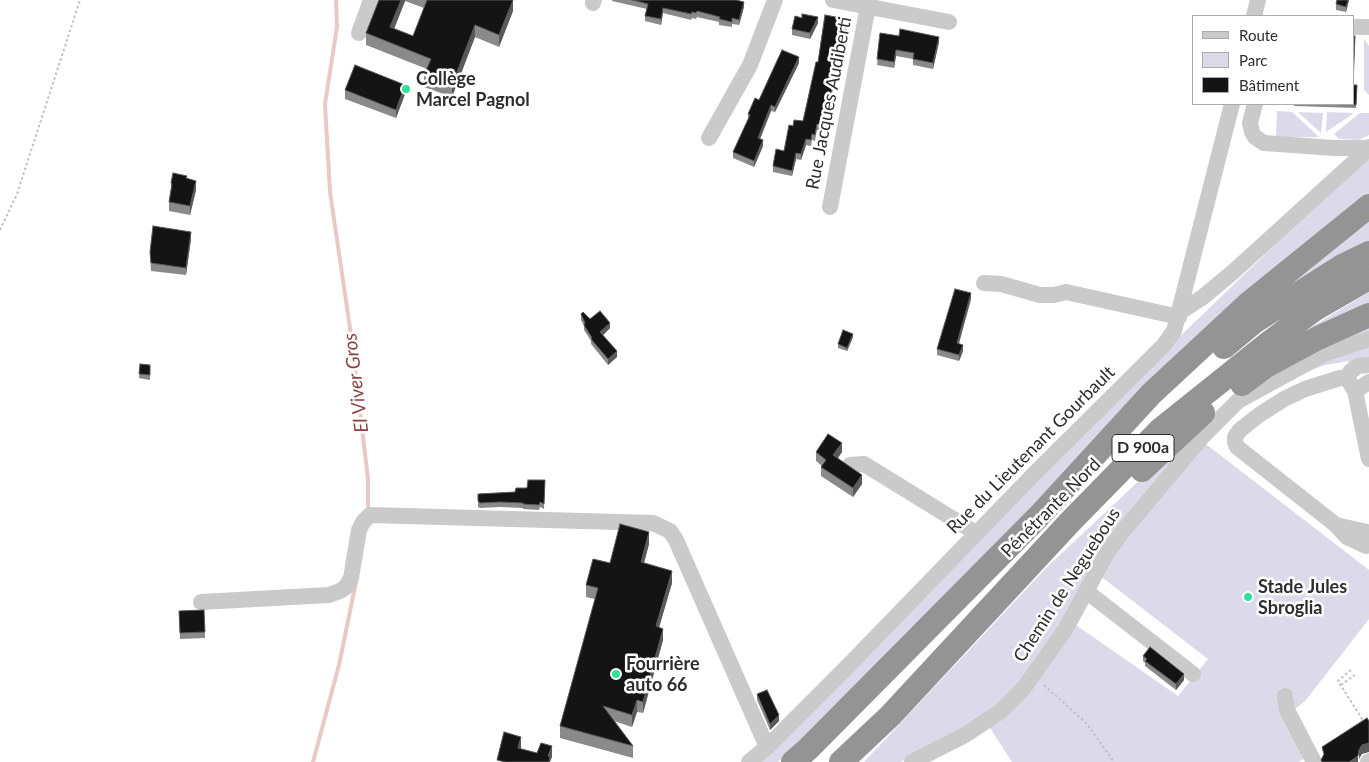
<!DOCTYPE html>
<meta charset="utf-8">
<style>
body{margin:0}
#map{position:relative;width:1369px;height:762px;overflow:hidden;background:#fff;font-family:Lato,sans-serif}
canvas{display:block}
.legend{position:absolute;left:1192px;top:15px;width:162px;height:90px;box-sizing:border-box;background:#fff;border:1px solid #ababab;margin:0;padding:6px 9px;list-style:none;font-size:15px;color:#2d2d2d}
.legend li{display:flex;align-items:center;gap:10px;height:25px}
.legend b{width:25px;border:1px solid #ababab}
</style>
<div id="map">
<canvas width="1369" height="762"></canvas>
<ul class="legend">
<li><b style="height:6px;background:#cacaca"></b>Route</li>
<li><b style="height:14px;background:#dcdaea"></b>Parc</li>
<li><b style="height:14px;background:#141414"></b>Bâtiment</li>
</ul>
</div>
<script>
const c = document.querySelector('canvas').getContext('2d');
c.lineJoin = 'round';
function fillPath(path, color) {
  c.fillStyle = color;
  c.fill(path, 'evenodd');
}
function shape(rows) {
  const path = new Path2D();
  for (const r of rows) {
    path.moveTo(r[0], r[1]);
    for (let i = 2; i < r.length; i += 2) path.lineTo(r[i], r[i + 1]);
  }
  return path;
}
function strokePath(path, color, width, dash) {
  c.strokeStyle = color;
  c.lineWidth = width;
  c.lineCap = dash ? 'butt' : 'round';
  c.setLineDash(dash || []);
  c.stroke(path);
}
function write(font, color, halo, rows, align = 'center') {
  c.font = font + ' Lato,sans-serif';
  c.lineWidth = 5;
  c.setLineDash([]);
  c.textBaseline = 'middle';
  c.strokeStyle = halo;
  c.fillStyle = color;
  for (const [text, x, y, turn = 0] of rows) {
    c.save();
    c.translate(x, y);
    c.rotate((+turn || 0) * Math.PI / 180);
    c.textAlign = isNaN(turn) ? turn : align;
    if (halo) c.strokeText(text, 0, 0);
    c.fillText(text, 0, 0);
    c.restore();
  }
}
fillPath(shape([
 [1364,39,1369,46,1369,95,1364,90],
 [1277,111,1292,112,1319,137,1276,137],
 [1298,112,1323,113,1321,133],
 [1327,112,1354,113,1326,132],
 [1360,113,1369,113,1369,135,1359,140,1339,139,1334,134],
 [1369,159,1369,196,1032,510,802,743,778,762,760,762,1172,344,1281,239],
 [1369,214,1369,242,1263,307],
 [1369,292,1369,310,1305,338,1303,332],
 [1369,323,1369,334,1198,433,1020,685,998,707,962,731,900,762,864,762,1047,567,1191,432,1235,396],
 [1369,344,1369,361,1349,368,1348,361,1325,365,1306,372,1326,359],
 [1202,441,1369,570,1369,619,1306,700,1294,710,1305,758,1298,762,1012,762,988,725,1073,623,1178,696,1208,659,1099,575]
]), '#dcdaea');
strokePath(shape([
 [336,0,337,27,325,104,330,192,350,328,368,479,368,511],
 [313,762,339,665,356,582]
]), '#eac8c6', 4);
strokePath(shape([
 [0,230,17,194,80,0],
 [1351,670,1338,681,1364,722],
 [1044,685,1087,724,1114,762],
 [1341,685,1355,675]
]), '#c1c1c1', 2, [2.5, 2.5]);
strokePath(shape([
 [833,0,949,22],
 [593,3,594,0],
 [1254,16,1258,0],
 [1353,27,1369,27],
 [359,33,371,0],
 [1255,104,1250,123,1252,132,1255,137,1264,143,1334,148,1367,148,1369,147],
 [709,138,750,65,775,0],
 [830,207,868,6],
 [984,283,1001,284,1040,295,1054,295,1066,292,1075,294,1179,317],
 [1180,312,1203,297,1233,272,1363,154,1367,148],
 [1347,378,1350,372,1358,366,1369,365],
 [1355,391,1369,382],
 [850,465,864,464,976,533],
 [1336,525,1237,447,1235,442,1235,437,1240,430,1259,415,1284,399,1305,389,1340,378,1347,378,1355,391,1369,459],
 [1366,546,1347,537,1336,525,1367,532],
 [1086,591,1193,674],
 [201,602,329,595,340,591,346,587,351,578,359,530,363,522,370,515,653,523,670,531,676,540,767,747],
 [1285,696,1287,710,1314,762],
 [749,762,767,747,846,668,1034,474,1163,346,1174,331,1232,104],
 [912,762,965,735,1001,711,1024,688,1065,630,1107,553,1123,531,1202,437,1238,401,1324,354,1369,339],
 [1368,762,1369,761]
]), '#cacaca', 16);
strokePath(shape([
 [1224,347,1254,322,1342,266,1369,253],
 [1242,384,1266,366,1318,338,1369,315],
 [1142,470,1203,413],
 [793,762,808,749,1039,516,1151,394,1249,303,1369,206],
 [841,762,890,716,1070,522,1161,429,1266,345,1315,309,1369,278]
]), '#949494', 24);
fillPath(shape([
 [379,0,513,0,513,11,499,47,475,37,452,97,424,87,424,75,427,69,366,45,366,33],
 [405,1,424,8,413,36,394,29],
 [612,0,736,0,744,7,739,25,732,24,732,27,719,25,719,22,697,17,696,19,692,18,691,20,663,13,661,25,645,21,645,16,647,9,612,1],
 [1349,0,1346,12,1336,10,1336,4],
 [818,23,810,39,792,35,792,29],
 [846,25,847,32,844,48,840,47,828,116,824,115,821,131,817,130,815,141,812,140,811,146,806,145,801,160,796,159,792,176,773,172,773,166,784,151,793,126,803,121,818,62],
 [880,33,939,42,933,69,913,65,913,59,896,56,894,68,877,65],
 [799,63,775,112,771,111,760,139,763,146,754,167,733,158,733,152,748,120,748,114],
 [1353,85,1357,85,1356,108,1294,106,1294,104,1353,104],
 [345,90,405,94,396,118,345,99],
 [187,178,196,190,190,215,169,211,169,202,171,192,171,183],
 [191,239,186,275,151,271,150,252],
 [971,299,959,344,963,351,959,361,937,355,937,349],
 [581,314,590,319,610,328,603,335,617,357,608,365,591,344,591,341,584,330,584,326,581,320],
 [853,337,847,351,838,348,838,344],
 [140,364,150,365,150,380,139,378],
 [816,452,842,452,838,458,862,484,853,497,821,476,821,467,822,466,816,461],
 [545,480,544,509,540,507,539,510,523,509,523,508,500,507,480,508,478,507,478,494,515,492,527,488],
 [649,544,644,563,672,583,659,627,663,640,643,713,637,712,632,727,614,721,633,746,633,758,560,738,560,726,595,599,586,597,586,585,610,563],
 [204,610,205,638,180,639,179,611],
 [1143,656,1184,680,1176,690,1145,666,1145,663,1143,661],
 [757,694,779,721,770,730,757,700]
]), '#8a8a8a');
fillPath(shape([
 [401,0,405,0,405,1,390,39,390,27],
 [513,0,513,11,499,47,499,35],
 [1348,0,1349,0,1346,12,1346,7],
 [744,2,744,7,739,25,739,20],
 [663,8,663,13,661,25,661,19],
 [818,17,818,23,810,39,810,33],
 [475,25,475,37,452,97,452,85],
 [847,26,847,32,844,48,844,42],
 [939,37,939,42,933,69,933,63],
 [840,41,840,47,828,116,828,110],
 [896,50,896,56,894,68,894,62],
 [799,57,799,63,775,112,775,107],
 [405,85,405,94,396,118,396,110],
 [771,105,771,111,758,144,758,138],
 [824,109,824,115,821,131,821,125],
 [806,139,806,145,801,160,801,154],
 [763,140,763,146,754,167,754,161],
 [796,153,796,159,792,176,792,171],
 [196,181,196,190,190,215,190,206],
 [191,232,191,239,186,275,186,268],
 [971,293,971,299,957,349,957,343],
 [610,323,610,328,600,338,600,332],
 [853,334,853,337,847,351,847,348],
 [963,345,963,351,959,361,959,355],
 [617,351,617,357,608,365,608,359],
 [842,443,842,452,833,464,833,455],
 [862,475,862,484,853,497,853,488],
 [649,532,649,544,641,574,641,562],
 [672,571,672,583,656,638,656,626],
 [663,629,663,640,643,713,643,702],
 [1184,674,1184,680,1176,690,1176,684],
 [637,700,637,712,632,727,632,715],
 [779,715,779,721,770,730,770,724],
 [521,737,521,748,518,759,518,748],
 [1369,743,1369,752,1362,754,1359,759,1359,750,1362,745],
 [552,746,552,757,550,762,548,762,548,756],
 [1358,756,1358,762,1349,762]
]), '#5a5a5a');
const building = shape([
 [379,0,401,0,390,27,413,36,427,0,513,0,499,35,475,25,452,85,424,75,431,59,366,33,379,0],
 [632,0,736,0,744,2,739,20,732,18,732,22,719,19,720,17,697,11,696,13,692,12,691,14,663,8,661,19,645,16,648,4,632,0],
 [1337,0,1348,0,1346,7,1336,4,1337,0],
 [802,14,818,17,810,33,792,29,795,16,802,18,802,14],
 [825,15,846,19,845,25,847,26,844,42,840,41,828,110,824,109,821,125,817,124,815,135,812,134,811,140,806,139,801,154,796,153,792,171,773,166,776,149,784,151,789,125,793,126,794,120,803,121,816,62,818,62,825,15],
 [900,29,939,37,933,63,913,59,914,53,896,50,894,62,877,59,880,33,899,36,900,29],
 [1353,36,1355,36,1353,85,1357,85,1356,105,1313,104,1353,104,1353,36],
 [782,50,799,57,775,107,771,105,758,138,763,140,754,161,733,152,750,115,748,114,755,98,759,100,782,50],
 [355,65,405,85,396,110,345,90,355,65],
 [173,173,187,176,186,178,196,181,190,206,169,202,172,184,171,183,173,173],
 [153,226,191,232,186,268,151,263,150,252,153,226],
 [955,289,971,293,957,343,963,345,959,355,937,349,955,289],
 [600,311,610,323,600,332,617,351,608,359,591,339,592,338,584,325,585,323,581,314,583,312,590,319,600,311],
 [843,330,853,334,847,348,838,344,843,330],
 [140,364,150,365,150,375,139,374,140,364],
 [828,434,842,443,833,455,862,475,853,488,821,467,826,460,816,452,828,434],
 [528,480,545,480,544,504,540,502,539,505,523,504,523,503,500,502,480,503,478,501,478,494,515,492,516,488,527,488,528,480],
 [620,524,649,532,641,562,672,571,656,626,663,629,643,702,637,700,632,715,603,706,633,746,560,726,598,588,586,585,593,559,610,563,620,524],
 [204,610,205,632,180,633,179,611,204,610],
 [1150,647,1184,674,1176,684,1145,661,1147,659,1143,656,1150,647],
 [767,690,779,715,770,724,757,694,767,690],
 [1367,718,1369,721,1369,743,1362,745,1359,750,1358,756,1349,762,1322,762,1321,760,1324,754,1322,747,1367,718],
 [504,732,521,737,518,748,537,753,541,743,552,746,548,756,550,757,549,762,505,762,497,760,504,732]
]);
fillPath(building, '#141414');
strokePath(building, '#5a5a5a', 1);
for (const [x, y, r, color] of [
 [406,89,5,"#32e197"],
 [1248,597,5,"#32e197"],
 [616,674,5,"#32e197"]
]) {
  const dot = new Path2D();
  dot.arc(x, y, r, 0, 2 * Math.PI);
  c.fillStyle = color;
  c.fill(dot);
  strokePath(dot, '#fff', 2);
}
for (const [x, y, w] of [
 [1143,448,62]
]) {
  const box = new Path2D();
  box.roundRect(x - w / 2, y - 13.5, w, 27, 4);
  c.fillStyle = '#fff';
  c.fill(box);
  strokePath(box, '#2d2d2d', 1);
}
write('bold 16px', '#2d2d2d', null, [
 ["D 900a",1143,448]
]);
write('bold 18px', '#2d2d2d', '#fff', [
 ["Collège",416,79],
 ["Marcel Pagnol",416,100],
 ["Stade Jules",1258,587],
 ["Sbroglia",1258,608],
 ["Fourrière",626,664],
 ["auto 66",626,685]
], 'left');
write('18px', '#2d2d2d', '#fff', [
 ["Rue Jacques Audiberti",829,103,-79],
 ["Rue du Lieutenant Gourbault",1031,450,-45],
 ["Pénétrante Nord",1051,508,-45],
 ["Chemin de Neguebous",1067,585,-57]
]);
write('italic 19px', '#8c403d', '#fff', [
 ["El Viver Gros",356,383,-97]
]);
</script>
